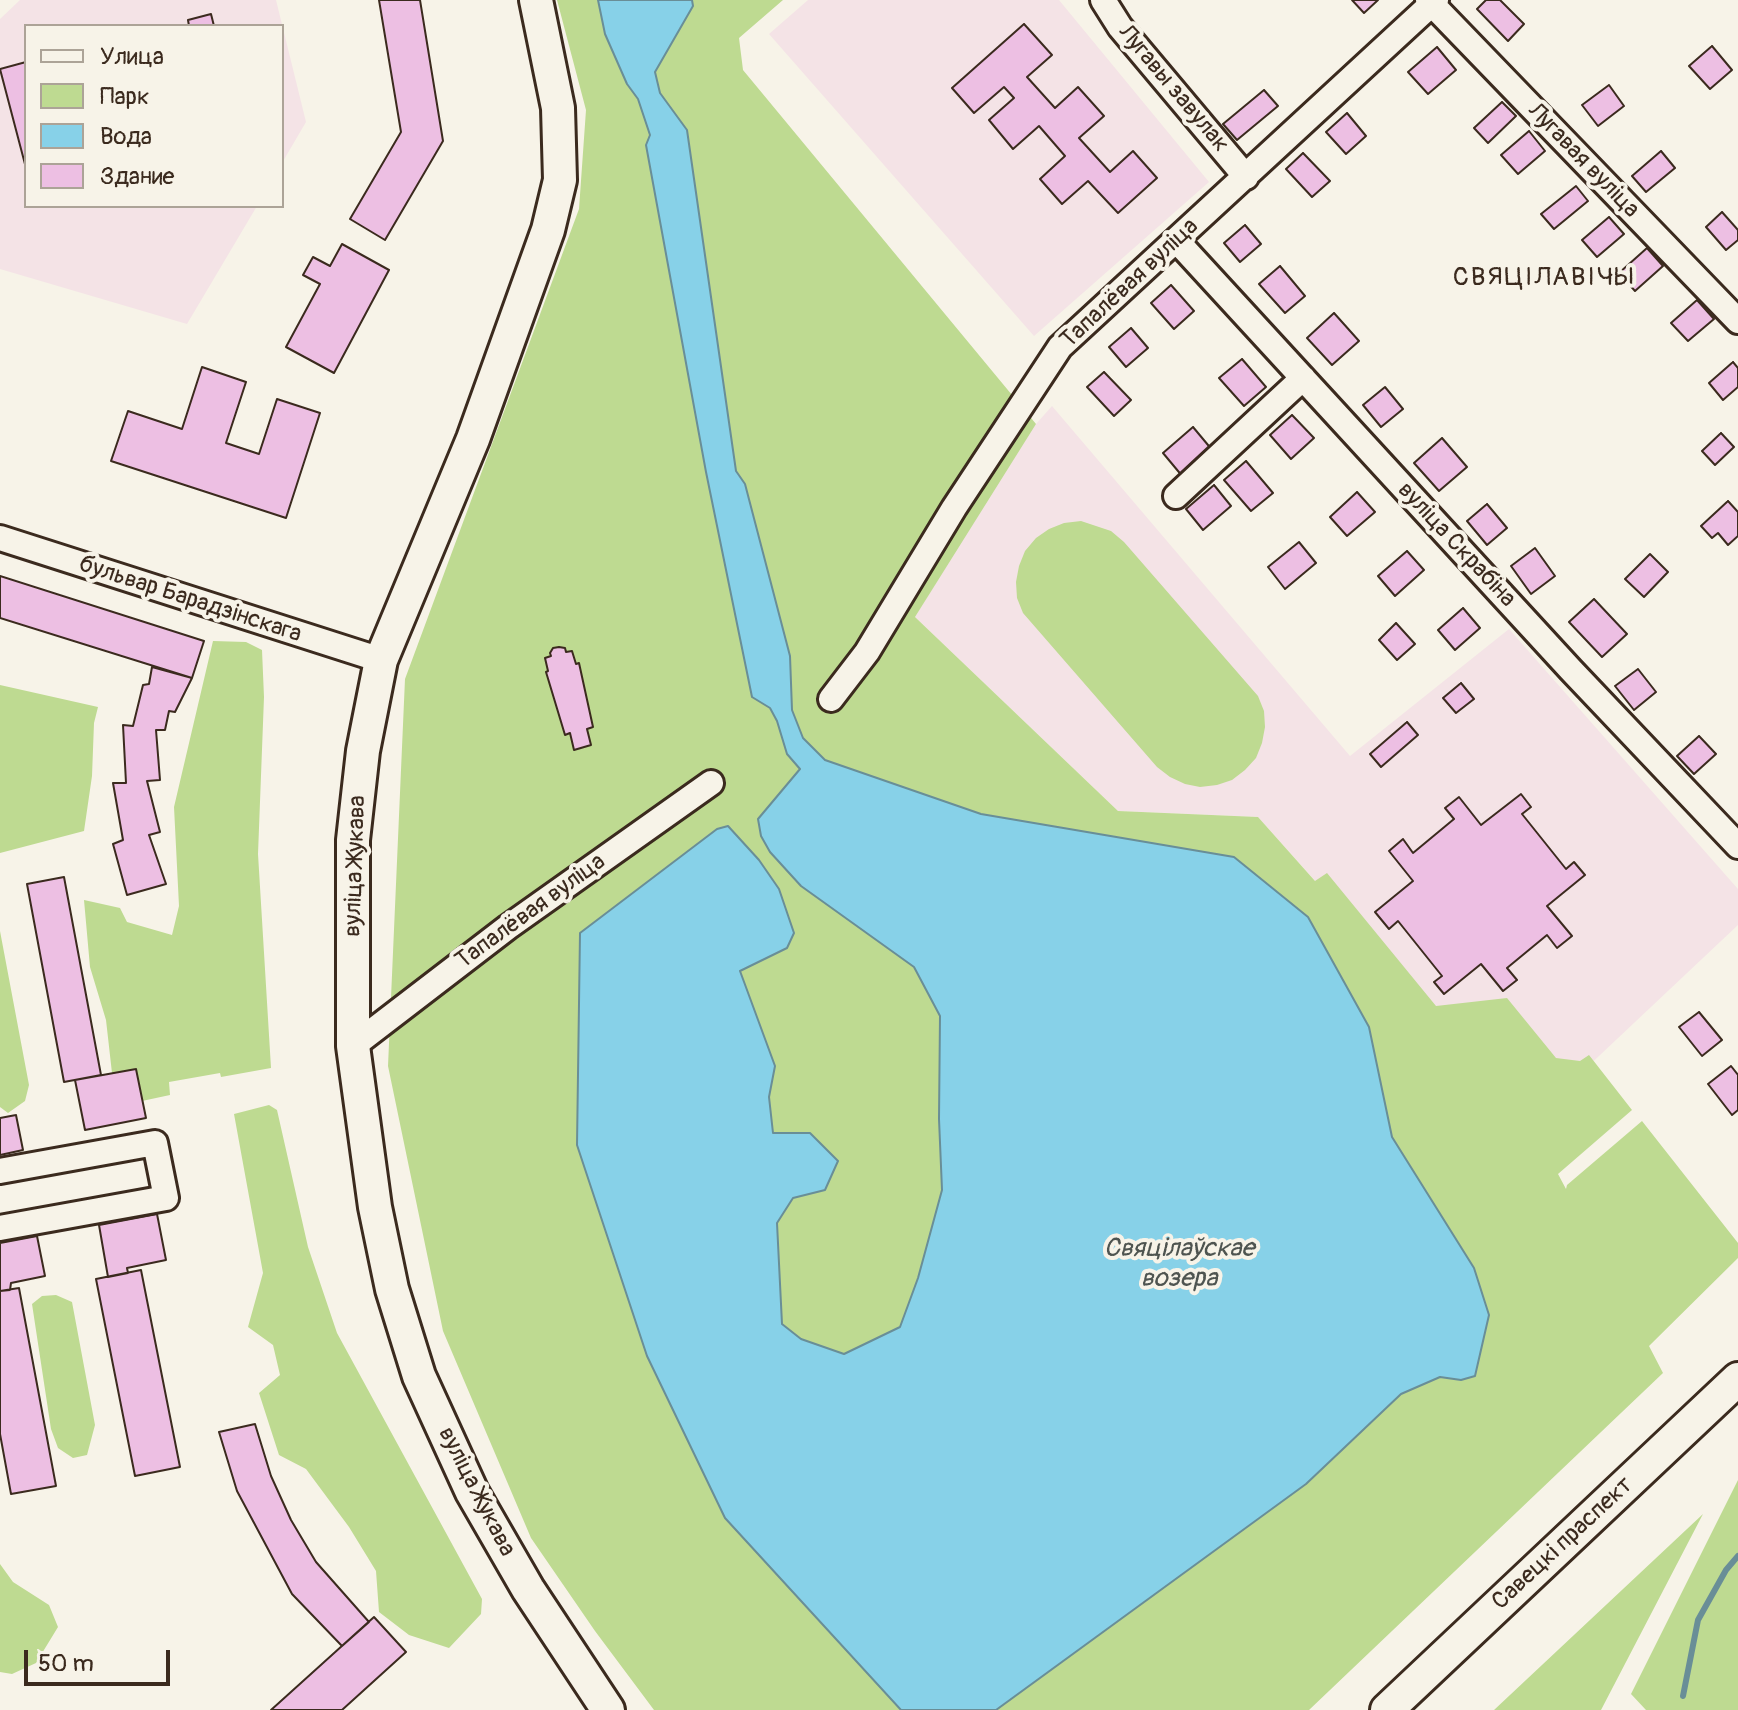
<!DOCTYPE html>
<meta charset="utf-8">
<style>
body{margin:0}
#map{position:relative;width:1738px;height:1710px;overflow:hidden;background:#f7f3e8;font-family:Pangolin,sans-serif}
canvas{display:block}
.legend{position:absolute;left:24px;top:24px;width:260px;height:184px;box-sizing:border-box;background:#f7f3e8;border:2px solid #aca397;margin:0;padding:10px 14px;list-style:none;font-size:24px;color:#3b2a1e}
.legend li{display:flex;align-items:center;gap:16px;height:40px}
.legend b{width:40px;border:2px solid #aca397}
.scale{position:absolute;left:24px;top:1650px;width:146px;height:36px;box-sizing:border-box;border:4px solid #3b2a1e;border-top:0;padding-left:10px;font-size:24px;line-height:28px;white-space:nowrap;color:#3b2a1e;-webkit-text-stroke:6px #f7f3e8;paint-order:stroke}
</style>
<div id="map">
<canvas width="1738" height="1710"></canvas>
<ul class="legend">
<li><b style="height:10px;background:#f7f3e8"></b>Улица</li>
<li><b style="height:22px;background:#beda91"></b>Парк</li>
<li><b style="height:22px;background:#87d1e8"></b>Вода</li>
<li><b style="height:22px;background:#edbfe3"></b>Здание</li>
</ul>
<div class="scale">50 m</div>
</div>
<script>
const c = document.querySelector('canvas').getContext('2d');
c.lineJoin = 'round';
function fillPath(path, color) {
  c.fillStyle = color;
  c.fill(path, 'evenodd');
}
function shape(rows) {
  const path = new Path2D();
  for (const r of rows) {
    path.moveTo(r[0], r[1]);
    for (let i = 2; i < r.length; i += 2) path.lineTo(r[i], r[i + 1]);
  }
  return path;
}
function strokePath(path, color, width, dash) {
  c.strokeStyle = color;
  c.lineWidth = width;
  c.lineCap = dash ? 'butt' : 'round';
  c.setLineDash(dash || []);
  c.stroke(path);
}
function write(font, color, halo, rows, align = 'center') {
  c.font = font + ' Pangolin,sans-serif';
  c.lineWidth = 8;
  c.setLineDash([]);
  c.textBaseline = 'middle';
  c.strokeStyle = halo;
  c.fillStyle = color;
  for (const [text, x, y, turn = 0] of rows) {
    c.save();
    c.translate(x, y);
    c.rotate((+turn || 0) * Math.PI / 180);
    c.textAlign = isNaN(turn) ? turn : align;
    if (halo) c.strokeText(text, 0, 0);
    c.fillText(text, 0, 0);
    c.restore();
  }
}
fillPath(shape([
 [20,0,276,0,306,122,282,163,282,26,26,26,26,206,257,206,187,324,0,269,0,19],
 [808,0,1059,0,1209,182,1034,336,769,34],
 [1052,406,1350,756,1509,629,1738,889,1738,925,1530,1121,1258,817,1118,811,915,617,1021,441]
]), '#f4e3e6');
fillPath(shape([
 [557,0,598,0,605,34,627,84,638,99,650,135,646,146,706,472,752,697,770,708,777,721,787,754,800,769,759,819,801,886,914,967,940,1016,939,1119,942,1190,918,1278,900,1328,844,1354,801,1339,782,1325,777,1223,793,1198,825,1190,810,1133,773,1133,769,1097,774,1066,740,971,787,948,779,889,759,860,728,826,725,1518,901,1710,654,1710,595,1631,531,1538,443,1331,388,1066,405,679,579,209,586,110],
 [692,0,783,0,739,38,743,70,1036,424,915,617,1118,811,1258,817,1315,881,1327,873,1436,1006,1507,998,1556,1058,1580,1061,1589,1055,1632,1110,1558,1174,1566,1189,1567,1185,1642,1121,1738,1243,1738,1258,1649,1346,1663,1373,1309,1710,996,1710,1306,1484,1401,1394,1441,1377,1461,1380,1474,1268,1392,1137,1369,1027,1308,917,1234,857,981,814,825,760,803,738,792,710,790,656,745,485,736,471,687,130,660,93,655,72,693,6],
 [1081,521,1111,531,1124,542,1258,696,1264,711,1265,727,1262,743,1256,758,1245,770,1232,780,1217,785,1200,787,1185,784,1170,777,1157,767,1023,613,1017,598,1016,582,1019,566,1025,551,1036,538,1049,529,1064,523],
 [213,641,246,642,262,650,264,697,258,854,271,1068,221,1077,220,1073,169,1082,170,1095,142,1101,136,1069,112,1073,106,1020,90,967,84,900,120,908,127,922,172,935,179,906,174,807],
 [0,685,98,707,94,723,92,776,84,831,0,853],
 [0,931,29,1085,25,1101,8,1113,0,1107],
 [269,1105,277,1110,308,1247,337,1333,482,1599,481,1614,449,1648,409,1635,379,1612,376,1571,349,1527,306,1469,279,1455,259,1393,280,1375,273,1345,248,1327,263,1273,234,1114],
 [56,1295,72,1302,95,1425,87,1455,73,1458,58,1448,51,1429,32,1304,42,1296],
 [1738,1480,1738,1710,1646,1710,1631,1694],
 [1703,1514,1601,1710,1494,1710],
 [0,1564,13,1582,49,1605,58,1627,36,1663,12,1674,0,1672]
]), '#beda91');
const water = shape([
 [598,0,692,0,693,6,655,72,660,93,687,130,736,471,745,484,790,656,792,710,803,738,825,760,981,814,1234,857,1308,917,1369,1027,1392,1137,1474,1268,1489,1315,1475,1376,1461,1380,1440,1377,1401,1394,1306,1484,996,1710,901,1710,725,1518,647,1356,577,1145,580,933,717,829,728,826,759,860,779,889,794,933,787,948,740,971,775,1066,769,1097,773,1133,810,1133,838,1161,825,1190,793,1198,777,1223,782,1324,801,1339,844,1354,900,1327,918,1278,942,1190,939,1119,940,1016,914,967,801,886,770,852,761,836,758,819,800,769,787,754,777,721,770,708,752,697,706,472,646,145,650,135,638,99,627,84,605,34,598,0]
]);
fillPath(water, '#87d1e8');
strokePath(water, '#698e97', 2);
strokePath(shape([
 [1683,1696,1698,1620,1726,1570,1738,1556]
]), '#698e97', 6);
const building = shape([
 [379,0,420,0,443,141,385,240,350,219,401,132,379,0],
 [1352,0,1378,0,1364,13,1352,0],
 [1486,0,1500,0,1524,24,1508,41,1477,9,1486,0],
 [211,14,214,26,189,26,188,20,211,14],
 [1024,24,1052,55,1027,77,1055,108,1078,87,1104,116,1079,138,1110,172,1133,151,1157,178,1118,213,1088,181,1062,204,1040,179,1065,156,1039,126,1013,149,989,120,1014,98,1004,87,974,113,952,88,1024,24],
 [1712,46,1732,70,1710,89,1689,66,1712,46],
 [1437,47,1456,70,1428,94,1408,72,1437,47],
 [26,62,26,168,0,69,26,62],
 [1609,85,1624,106,1598,126,1582,105,1609,85],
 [1264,90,1278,106,1237,140,1223,124,1264,90],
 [1502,102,1516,116,1488,143,1474,128,1502,102],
 [1347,113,1366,136,1346,154,1326,132,1347,113],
 [1529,131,1545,151,1518,174,1501,155,1529,131],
 [1661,151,1675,168,1646,192,1632,176,1661,151],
 [1303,153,1330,181,1312,197,1286,169,1303,153],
 [1576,186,1588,201,1554,229,1541,214,1576,186],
 [1722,212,1738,230,1738,240,1726,250,1706,227,1722,212],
 [1609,217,1624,234,1597,257,1582,240,1609,217],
 [1245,225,1261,244,1240,262,1224,243,1245,225],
 [342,244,389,270,334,373,286,347,320,284,303,275,313,257,330,266,342,244],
 [1647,248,1663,266,1635,291,1619,273,1647,248],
 [1280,266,1305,296,1285,313,1259,284,1280,266],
 [1171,285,1194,311,1174,329,1151,303,1171,285],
 [1697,300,1714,319,1688,341,1671,323,1697,300],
 [1334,313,1359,341,1332,365,1307,338,1334,313],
 [1131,328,1148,348,1126,367,1109,347,1131,328],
 [1242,359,1266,387,1244,406,1219,378,1242,359],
 [1733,362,1738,368,1738,387,1723,400,1709,383,1733,362],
 [202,367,246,382,226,443,259,454,277,399,320,413,286,518,111,461,128,411,182,429,202,367],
 [1104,372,1131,400,1114,416,1087,387,1104,372],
 [1385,387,1403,409,1381,427,1363,405,1385,387],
 [1292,415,1314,438,1291,459,1270,435,1292,415],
 [1193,427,1213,451,1183,477,1163,453,1193,427],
 [1721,433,1734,447,1715,465,1702,451,1721,433],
 [1442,438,1467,467,1439,491,1414,463,1442,438],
 [1246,461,1273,493,1251,511,1224,480,1246,461],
 [1214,485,1231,506,1203,530,1186,509,1214,485],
 [1357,492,1375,512,1347,536,1330,517,1357,492],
 [1728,501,1738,512,1738,536,1728,545,1718,533,1712,538,1701,526,1728,501],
 [1487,504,1507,528,1487,545,1467,521,1487,504],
 [1299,542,1316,563,1285,589,1268,567,1299,542],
 [1535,548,1555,576,1531,594,1511,566,1535,548],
 [1407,551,1424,570,1395,596,1378,576,1407,551],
 [1650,554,1668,572,1644,597,1625,579,1650,554],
 [0,576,204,641,192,678,0,618,0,576],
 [1594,599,1627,634,1602,657,1569,622,1594,599],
 [1463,608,1480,628,1455,650,1438,630,1463,608],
 [1396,623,1415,644,1397,660,1379,640,1396,623],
 [559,647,565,648,566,652,572,651,576,664,579,663,593,727,587,729,591,745,574,750,570,733,565,735,546,672,548,671,545,658,551,656,550,653,553,648,559,647],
 [152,667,192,678,175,712,169,711,165,730,156,730,160,780,147,781,160,832,149,835,166,884,127,895,113,844,123,840,113,783,126,783,123,725,133,726,143,685,149,684,152,667],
 [1638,669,1656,692,1634,710,1615,686,1638,669],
 [1461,683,1474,699,1456,713,1443,698,1461,683],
 [1407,722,1418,735,1381,767,1370,754,1407,722],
 [1699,736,1716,754,1694,774,1677,756,1699,736],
 [1521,794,1531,807,1522,814,1566,869,1574,862,1585,875,1547,906,1572,936,1557,948,1547,935,1507,968,1517,980,1503,991,1481,964,1444,994,1434,982,1442,976,1398,921,1389,929,1375,912,1413,881,1389,851,1403,839,1413,853,1454,819,1445,808,1459,797,1481,825,1521,794],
 [64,877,101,1075,64,1082,27,884,64,877],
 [1699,1012,1722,1040,1702,1056,1679,1027,1699,1012],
 [1731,1066,1738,1075,1738,1110,1732,1115,1708,1084,1731,1066],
 [136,1069,146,1118,85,1130,75,1080,136,1069],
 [16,1115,23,1150,0,1155,0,1118,16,1115],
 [157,1214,166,1260,127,1268,128,1273,108,1277,99,1225,157,1214],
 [37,1236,45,1276,11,1283,10,1290,0,1291,0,1243,37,1236],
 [141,1270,180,1467,135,1476,96,1279,141,1270],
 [19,1288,56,1486,11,1494,0,1434,0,1291,19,1288],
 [255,1424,271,1476,291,1520,316,1562,369,1622,342,1646,292,1594,237,1491,219,1432,255,1424],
 [374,1617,406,1652,342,1710,271,1710,374,1617]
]);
fillPath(building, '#edbfe3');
strokePath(building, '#3b2a1e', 2);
const street = shape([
 [1103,0,1120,27,1246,177],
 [1428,0,1738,321],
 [1177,241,1571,670,1738,846],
 [1176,496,1303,378],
 [0,538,381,660],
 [831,699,867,652,954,508,1060,347,1436,0],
 [353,1046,508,927,711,783],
 [0,1171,155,1143,166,1198,0,1228]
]);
const secondary = shape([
 [536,0,558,108,560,180,548,230,473,439,381,660,363,751,353,840,353,1046,375,1207,392,1289,419,1376,472,1492,528,1589,608,1710],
 [1387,1710,1738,1379]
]);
strokePath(street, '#3b2a1e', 30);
strokePath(secondary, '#3b2a1e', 38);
strokePath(street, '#f7f3e8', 24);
strokePath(secondary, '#f7f3e8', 32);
write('24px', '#3b2a1e', '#f7f3e8', [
 ["Лугавы завулак",1173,89,50],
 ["Лугавая вуліца",1583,161,46],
 ["Тапалёвая вуліца",1130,284,-43],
 ["вуліца Скрабіна",1456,545,47],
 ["бульвар Барадзінскага",190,600,18],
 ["вуліца Жукава",356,866,-88],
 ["Тапалёвая вуліца",531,912,-36],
 ["вуліца Жукава",476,1492,63],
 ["Савецкі праспект",1563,1544,-43]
]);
c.letterSpacing = '2px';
write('26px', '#3b2a1e', '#f7f3e8', [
 ["СВЯЦІЛАВІЧЫ",1544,278]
]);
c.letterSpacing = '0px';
write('italic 26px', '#4e5450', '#f7f3e8', [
 ["Свяцілаўскае",1179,1249],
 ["возера",1179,1279]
]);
</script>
